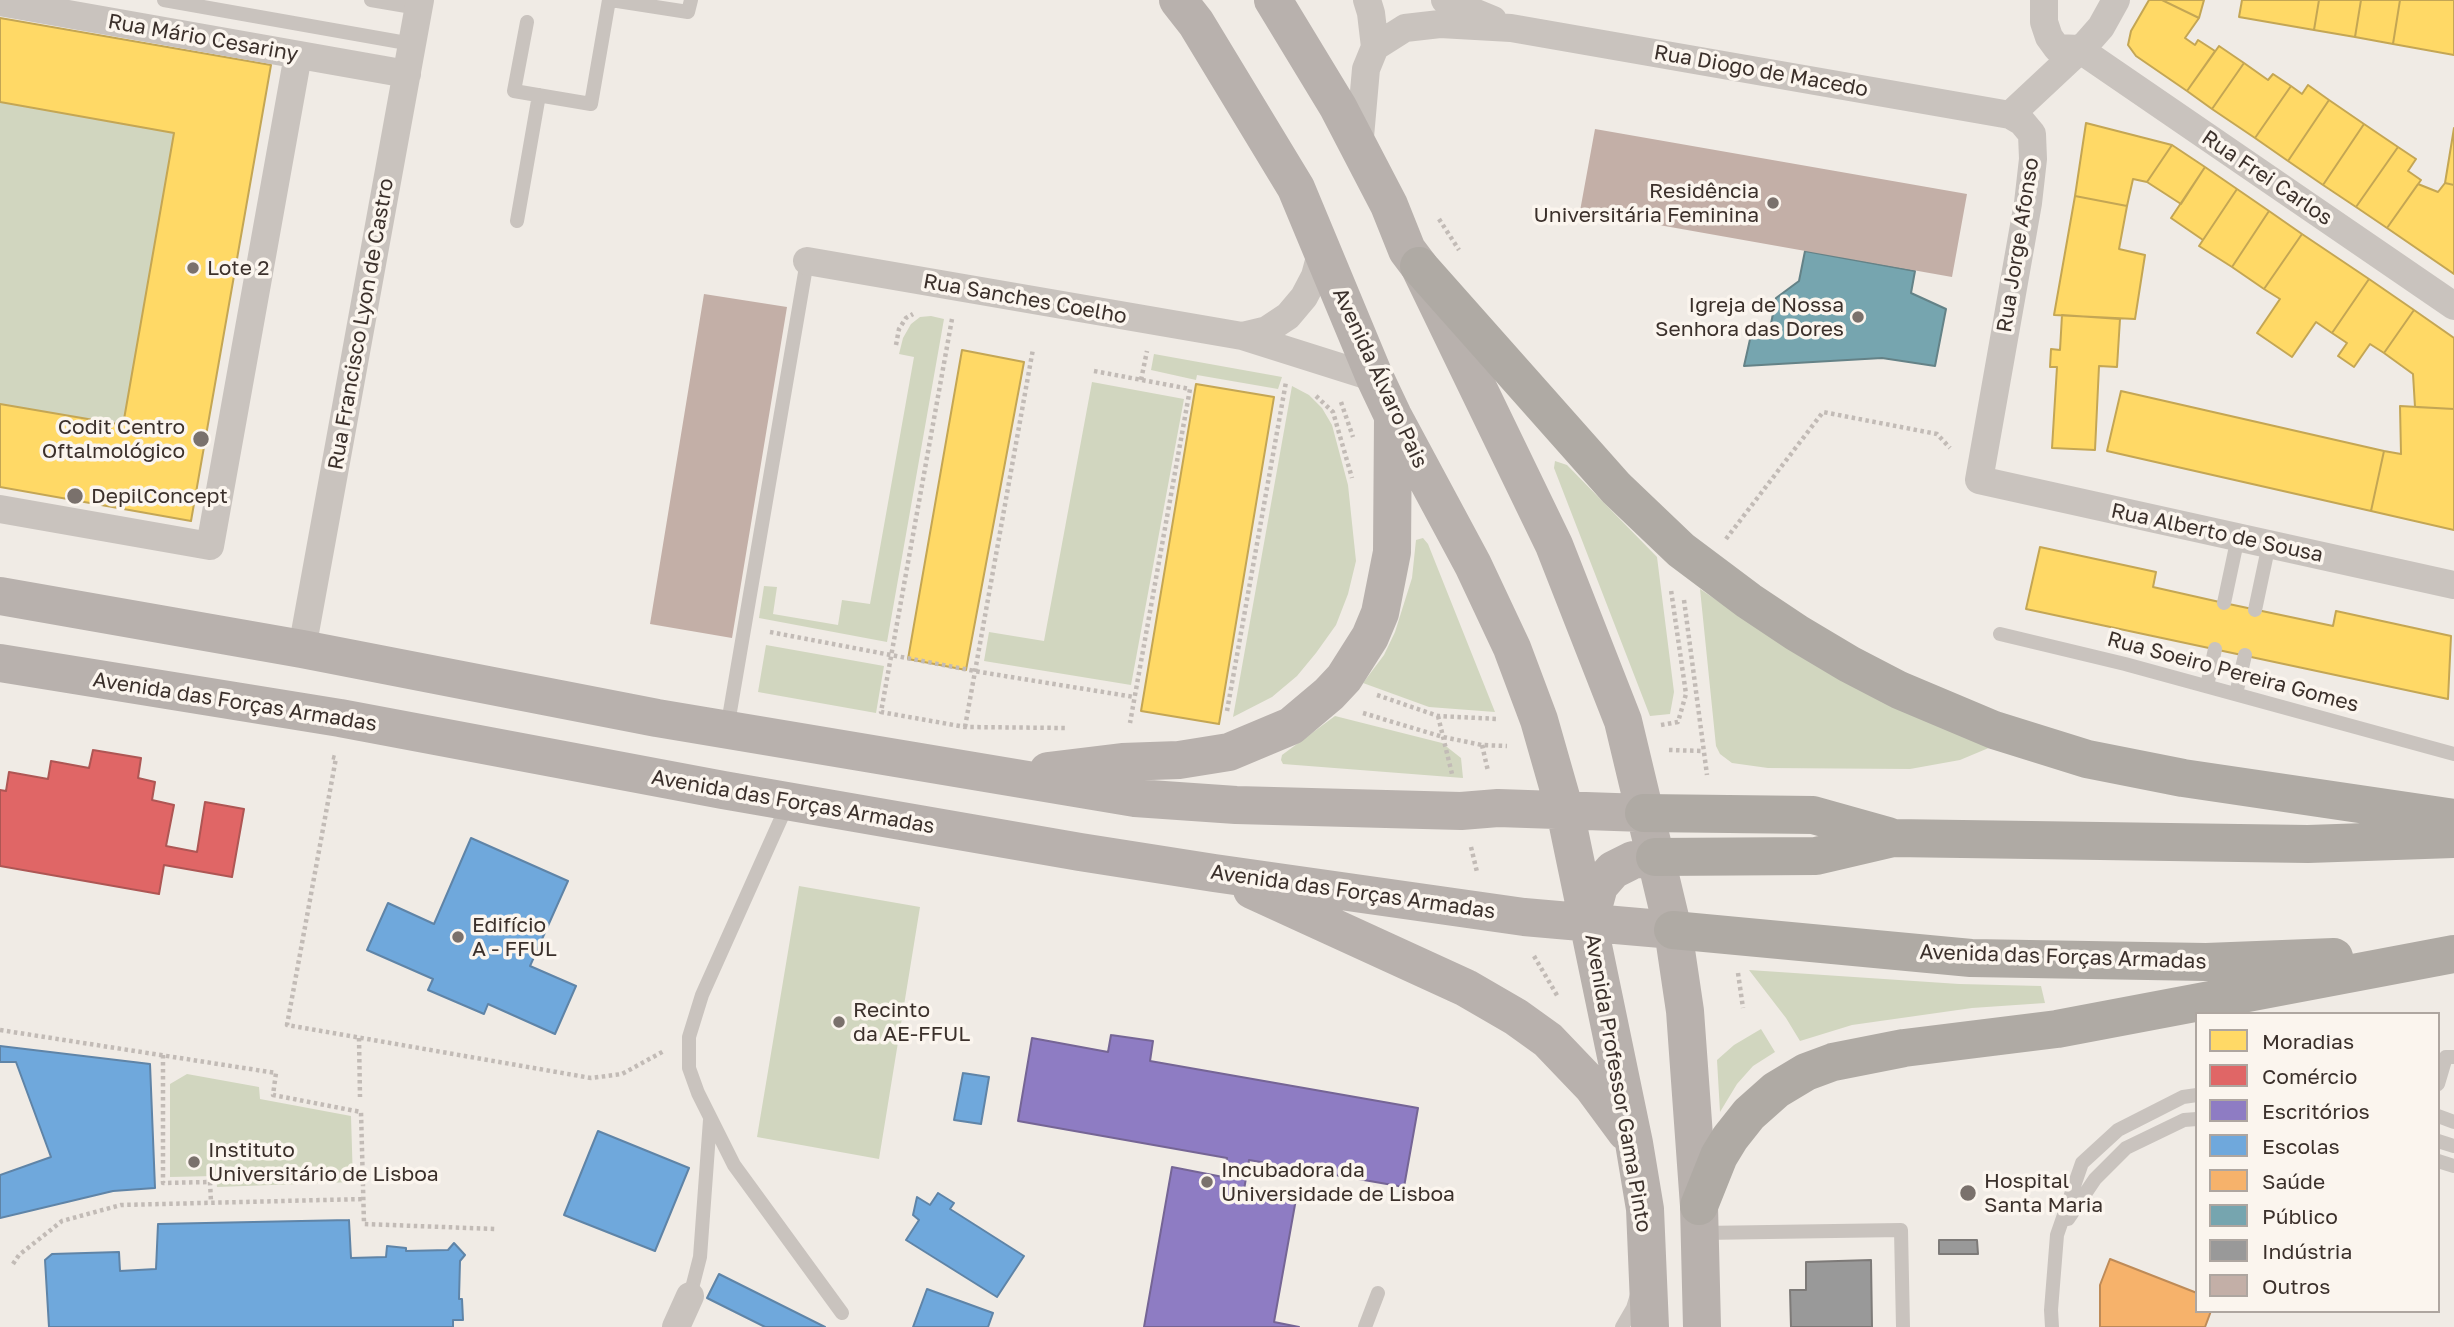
<!DOCTYPE html>
<meta charset="utf-8">
<style>
body{margin:0}
#map{position:relative;width:2454px;height:1327px;overflow:hidden;background:#f0ebe5;font-family:"Golos Text",sans-serif}
canvas{display:block}
.legend{position:absolute;left:2195px;top:1012px;width:245px;height:301px;box-sizing:border-box;background:#fbf5ee;border:2px solid #aea6a0;margin:0;padding:9px 12px;list-style:none;font-size:21px;color:#3b302b}
.legend li{display:flex;align-items:center;gap:14px;height:35px}
.legend b{width:35px;border:2px solid #aea6a0}
</style>
<div id="map">
<canvas width="2454" height="1327"></canvas>
<ul class="legend">
<li><b style="height:19px;background:#ffd966"></b>Moradias</li>
<li><b style="height:19px;background:#e06666"></b>Comércio</li>
<li><b style="height:19px;background:#8e7cc3"></b>Escritórios</li>
<li><b style="height:19px;background:#6fa8dc"></b>Escolas</li>
<li><b style="height:19px;background:#f6b26b"></b>Saúde</li>
<li><b style="height:19px;background:#76a5af"></b>Público</li>
<li><b style="height:19px;background:#999"></b>Indústria</li>
<li><b style="height:19px;background:#c3afa7"></b>Outros</li>
</ul>
</div>
<script>
const c = document.querySelector('canvas').getContext('2d');
c.lineJoin = 'round';
function fillPath(path, color) {
  c.fillStyle = color;
  c.fill(path, 'evenodd');
}
function shape(rows) {
  const path = new Path2D();
  for (const r of rows) {
    path.moveTo(r[0], r[1]);
    for (let i = 2; i < r.length; i += 2) path.lineTo(r[i], r[i + 1]);
  }
  return path;
}
function strokePath(path, color, width, dash) {
  c.strokeStyle = color;
  c.lineWidth = width;
  c.lineCap = dash ? 'butt' : 'round';
  c.setLineDash(dash || []);
  c.stroke(path);
}
function write(font, color, halo, rows, align = 'center') {
  c.font = font + ' "Golos Text",sans-serif';
  c.lineWidth = 7;
  c.setLineDash([]);
  c.textBaseline = 'middle';
  c.strokeStyle = halo;
  c.fillStyle = color;
  for (const [text, x, y, turn = 0] of rows) {
    c.save();
    c.translate(x, y);
    c.rotate((+turn || 0) * Math.PI / 180);
    c.textAlign = isNaN(turn) ? turn : align;
    if (halo) c.strokeText(text, 0, 0);
    c.fillText(text, 0, 0);
    c.restore();
  }
}
fillPath(shape([
 [0,102,174,133,123,425,0,404],
 [931,316,944,319,887,642,759,618,764,586,777,587,773,614,838,625,842,600,870,604,914,357,899,354,903,338,911,324,920,317],
 [1154,354,1282,377,1278,389,1197,375,1196,380,1151,370],
 [1092,382,1184,399,1131,685,984,661,989,632,1044,641],
 [1292,386,1309,395,1322,408,1332,425,1348,485,1356,561,1348,594,1336,625,1316,653,1297,676,1272,697,1233,717],
 [1555,461,1567,465,1657,557,1674,692,1670,714,1650,716,1554,468],
 [1423,538,1428,544,1495,712,1429,707,1363,683,1384,655,1395,632,1412,578,1416,540],
 [1700,589,1770,636,1991,747,1960,760,1910,769,1768,768,1732,763,1720,754,1716,746],
 [766,645,884,666,876,713,758,692],
 [1335,716,1442,743,1461,758,1463,778,1283,764,1281,760,1282,755],
 [799,886,920,907,879,1159,757,1137],
 [1749,970,1959,984,2041,986,2045,1003,1972,1008,1852,1025,1800,1041,1786,1018],
 [1761,1029,1775,1052,1753,1066,1737,1084,1720,1112,1717,1060,1734,1045],
 [187,1074,259,1087,260,1099,351,1116,353,1182,217,1187,216,1176,170,1177,170,1084]
]), '#d1d6bf');
const homes = shape([
 [2149,0,2162,0,2199,18,2185,38,2195,45,2198,40,2215,51,2187,91,2136,56,2128,45,2131,31,2149,0],
 [2162,0,2204,0,2199,18,2162,0],
 [2242,0,2319,0,2314,30,2239,17,2242,0],
 [2319,0,2361,0,2355,37,2314,30,2319,0],
 [2361,0,2400,0,2393,44,2355,37,2361,0],
 [2400,0,2454,0,2454,55,2393,44,2400,0],
 [0,18,271,65,191,521,0,487,0,404,123,425,174,133,0,102,0,18],
 [2219,46,2244,63,2212,109,2187,91,2219,46],
 [2244,63,2268,80,2273,74,2291,86,2255,138,2212,109,2244,63],
 [2308,85,2329,100,2288,161,2255,138,2291,86,2302,94,2308,85],
 [2329,100,2364,124,2323,185,2288,161,2329,100],
 [2086,123,2172,145,2147,182,2133,179,2127,206,2075,196,2086,123],
 [2364,124,2398,147,2356,207,2323,185,2364,124],
 [2454,128,2454,185,2445,183,2454,128],
 [2172,145,2205,167,2181,204,2147,182,2172,145],
 [2398,147,2416,159,2408,171,2421,180,2387,228,2356,207,2398,147],
 [2205,167,2237,189,2203,240,2171,218,2205,167],
 [2445,183,2454,185,2454,274,2387,228,2418,184,2438,192,2445,183],
 [2237,189,2269,211,2232,267,2199,246,2237,189],
 [2075,196,2127,206,2119,249,2145,255,2135,319,2054,315,2075,196],
 [2269,211,2302,234,2264,289,2232,267,2269,211],
 [2302,234,2369,279,2332,333,2316,322,2292,357,2257,333,2280,299,2264,289,2302,234],
 [2369,279,2414,310,2384,353,2370,344,2354,367,2338,356,2347,343,2332,333,2369,279],
 [2414,310,2454,338,2454,409,2415,407,2413,374,2384,353,2414,310],
 [2062,315,2120,319,2117,367,2099,366,2095,450,2052,448,2057,367,2050,367,2051,349,2060,350,2062,315],
 [962,350,1024,362,966,670,908,659,962,350],
 [1196,384,1274,397,1219,724,1141,711,1196,384],
 [2121,391,2384,451,2371,511,2107,451,2121,391],
 [2400,406,2454,409,2454,530,2371,511,2384,451,2401,454,2400,406],
 [2040,547,2156,572,2153,587,2224,603,2333,626,2336,611,2451,636,2448,699,2026,609,2040,547]
]);
fillPath(homes, '#ffd966');
strokePath(homes, '#c4a654', 2);
const shops = shape([
 [93,750,141,758,138,778,155,782,152,800,174,805,166,846,197,852,205,802,244,809,232,877,164,865,159,894,0,866,0,790,6,791,9,772,48,779,51,761,89,768,93,750]
]);
fillPath(shops, '#e06666');
strokePath(shops, '#ae5654', 2);
const offices = shape([
 [1111,1035,1153,1041,1150,1061,1418,1108,1404,1187,1249,1160,1244,1190,1296,1199,1274,1322,1299,1327,1144,1327,1172,1167,1223,1177,1227,1158,1018,1121,1032,1038,1108,1052,1111,1035]
]);
fillPath(offices, '#8e7cc3');
strokePath(offices, '#756595', 2);
const schools = shape([
 [471,838,568,881,530,966,576,986,555,1034,488,1004,484,1014,428,990,433,979,367,950,388,903,434,924,471,838],
 [0,1046,150,1064,155,1188,113,1191,0,1218,0,1175,51,1157,16,1062,0,1062,0,1046],
 [963,1073,989,1077,981,1124,954,1120,963,1073],
 [598,1131,689,1168,655,1251,564,1215,598,1131],
 [938,1193,954,1203,950,1209,1024,1256,997,1297,906,1240,919,1220,913,1215,917,1197,930,1205,938,1193],
 [349,1220,351,1258,386,1257,387,1246,406,1248,406,1251,448,1250,454,1243,465,1255,460,1261,459,1299,462,1299,463,1320,453,1320,453,1327,49,1327,45,1260,52,1254,119,1252,120,1271,156,1269,158,1224,349,1220],
 [719,1274,825,1327,765,1327,707,1298,719,1274],
 [927,1289,993,1313,988,1327,913,1327,927,1289]
]);
fillPath(schools, '#6fa8dc');
strokePath(schools, '#5f84a7', 2);
const health = shape([
 [2110,1259,2197,1293,2197,1311,2211,1311,2205,1327,2100,1327,2100,1285,2110,1259]
]);
fillPath(health, '#f6b26b');
strokePath(health, '#be8b58', 2);
const public = shape([
 [1805,251,1915,271,1911,293,1946,309,1935,366,1882,358,1744,366,1753,326,1770,329,1776,298,1799,281,1805,251]
]);
fillPath(public, '#76a5af');
strokePath(public, '#648287', 2);
const industry = shape([
 [1939,1240,1977,1240,1978,1254,1939,1254,1939,1240],
 [1871,1260,1872,1327,1791,1327,1790,1290,1806,1290,1806,1262,1871,1260]
]);
fillPath(industry, '#999');
strokePath(industry, '#7d7a78', 2);
fillPath(shape([
 [1595,129,1967,194,1952,277,1580,211],
 [704,294,787,307,732,638,650,624]
]), '#c3afa7');
strokePath(shape([
 [1439,219,1459,250],
 [952,319,881,712,965,727,1066,728],
 [896,345,899,329,906,318,913,314],
 [1094,371,1190,389,1130,723],
 [1141,380,1147,351],
 [1316,396,1333,412,1352,478],
 [1341,402,1353,437],
 [1726,539,1823,412,1937,434,1950,448],
 [1684,600,1707,775],
 [770,632,980,672,1134,697],
 [1377,695,1438,716,1498,719],
 [1227,711,1286,382],
 [1363,713,1443,737,1482,745,1507,746],
 [1438,716,1452,774],
 [1661,725,1678,722,1686,694,1671,590],
 [965,727,1033,349],
 [1482,745,1488,771],
 [1669,750,1703,751],
 [332,757,336,758,287,1025,591,1078,622,1074,664,1051],
 [1471,847,1477,872],
 [1534,956,1558,997],
 [1738,973,1743,1008],
 [0,1030,276,1073,273,1095,361,1112,364,1224,495,1229],
 [359,1038,360,1097],
 [163,1055,163,1183,210,1182,211,1202],
 [13,1264,19,1255,62,1221,121,1205,364,1199]
]), '#c2bbb6', 4.5, [3.5, 3.5]);
strokePath(shape([
 [164,0,412,44],
 [371,0,418,8],
 [611,0,688,12,691,0],
 [527,22,514,91,591,104,609,0],
 [517,221,539,95],
 [2224,603,2238,537],
 [2255,610,2269,544],
 [2000,634,2125,664,2454,754],
 [2207,686,2215,649],
 [2236,694,2245,655],
 [727,729,807,261],
 [788,803,702,995,689,1037,689,1068,698,1093,734,1165,842,1313],
 [2438,1084,2446,1057,2454,1057],
 [2438,1116,2454,1122],
 [2438,1141,2454,1146],
 [2438,1161,2454,1166],
 [2068,1219,2095,1179,2126,1148,2184,1120,2197,1119],
 [1702,1233,1901,1230,1903,1327],
 [690,1296,700,1257,710,1120],
 [1365,1327,1378,1293],
 [1622,1327,1633,1308,1637,1295],
 [2052,1327,2051,1310,2057,1235,2082,1163,2118,1130,2183,1097,2197,1095]
]), '#c9c3be', 14);
strokePath(shape([
 [1367,0,1371,13,1375,47],
 [1445,0,1493,20],
 [2044,0,2044,22,2049,37,2057,48,2079,49],
 [0,2,407,74],
 [2079,49,2454,306],
 [2010,115,2086,44,2101,27,2116,0],
 [1359,148,1366,69,1375,47,1405,28,1440,24,1511,28,2010,115,2022,122,2032,134,2033,159,2028,203,1979,480,2454,585],
 [807,261,1242,336,1375,378],
 [1242,336,1267,330,1288,316,1304,297,1315,276,1322,250],
 [0,509,210,546,298,55],
 [302,649,420,0],
 [676,1327,690,1296]
]), '#c9c3be', 28);
strokePath(shape([
 [1178,0,1196,23,1296,188,1375,378,1393,416,1473,565,1512,648,1539,720,1565,811,1634,1143,1645,1209,1650,1327],
 [1273,0,1338,107,1389,205,1407,250,1419,266,1554,545,1623,721,1673,930,1685,1011,1699,1206,1702,1327],
 [0,596,302,649,657,718,1135,798,1236,805,1461,811,1498,808,1644,813],
 [0,663,340,718,723,790,1080,852,1214,873,1524,917,1673,930],
 [1048,771,1122,762,1179,760,1229,752,1291,726,1329,694,1344,678,1370,637,1380,613,1392,552,1393,419],
 [1252,890,1466,988,1516,1017,1548,1040,1592,1086,1626,1132],
 [1589,923,1599,886,1613,870,1633,860,1655,857]
]), '#b8b1ad', 38);
strokePath(shape([
 [1419,266,1616,488,1681,550,1749,601,1797,633,1849,664,1899,690,1994,730,2087,759,2183,778,2454,818],
 [1644,813,1813,815,1888,836],
 [1655,857,1816,856,1893,838,2308,844,2454,839],
 [1673,930,1971,958,2206,962,2334,957],
 [1699,1206,1719,1156,1730,1138,1749,1114,1776,1090,1806,1072,1833,1062,1904,1048,2057,1029,2454,954]
]), '#afaaa4', 38);
for (const [x, y, r, color] of [
 [1773,203,7,"#7a716c"],
 [193,268,7,"#7a716c"],
 [1858,317,7,"#7a716c"],
 [201,439,9,"#7a716c"],
 [75,496,9,"#7a716c"],
 [458,937,7,"#7a716c"],
 [839,1022,7,"#7a716c"],
 [194,1162,7,"#7a716c"],
 [1207,1182,7,"#7a716c"],
 [1968,1193,9,"#7a716c"]
]) {
  const dot = new Path2D();
  dot.arc(x, y, r, 0, 2 * Math.PI);
  c.fillStyle = color;
  c.fill(dot);
  strokePath(dot, '#fbf5ee', 2.5);
}
write('21px', '#3b302b', '#fbf5ee', [
 ["Rua Mário Cesariny",203,38,10],
 ["Rua Diogo de Macedo",1761,71,10],
 ["Rua Frei Carlos",2267,178,34],
 ["Rua Jorge Afonso",2018,245,-81],
 ["Rua Sanches Coelho",1025,299,10],
 ["Rua Francisco Lyon de Castro",361,324,-80],
 ["Avenida Álvaro Pais",1380,378,65],
 ["Rua Alberto de Sousa",2217,533,12],
 ["Rua Soeiro Pereira Gomes",2233,672,15],
 ["Avenida das Forças Armadas",235,702,9],
 ["Avenida das Forças Armadas",793,802,10],
 ["Avenida das Forças Armadas",1353,892,8],
 ["Avenida das Forças Armadas",2063,957,2],
 ["Avenida Professor Gama Pinto",1618,1083,80]
]);
write('21px', '#3b302b', '#fbf5ee', [
 ["Residência",1759,191,"right"],
 ["Universitária Feminina",1759,215,"right"],
 ["Lote 2",207,268],
 ["Igreja de Nossa",1844,305,"right"],
 ["Senhora das Dores",1844,329,"right"],
 ["Codit Centro",185,427,"right"],
 ["Oftalmológico",185,451,"right"],
 ["DepilConcept",91,496],
 ["Edifício",472,925],
 ["A - FFUL",472,949],
 ["Recinto",853,1010],
 ["da AE-FFUL",853,1034],
 ["Instituto",208,1150],
 ["Universitário de Lisboa",208,1174],
 ["Incubadora da",1221,1170],
 ["Universidade de Lisboa",1221,1194],
 ["Hospital",1984,1181],
 ["Santa Maria",1984,1205]
], 'left');
</script>
